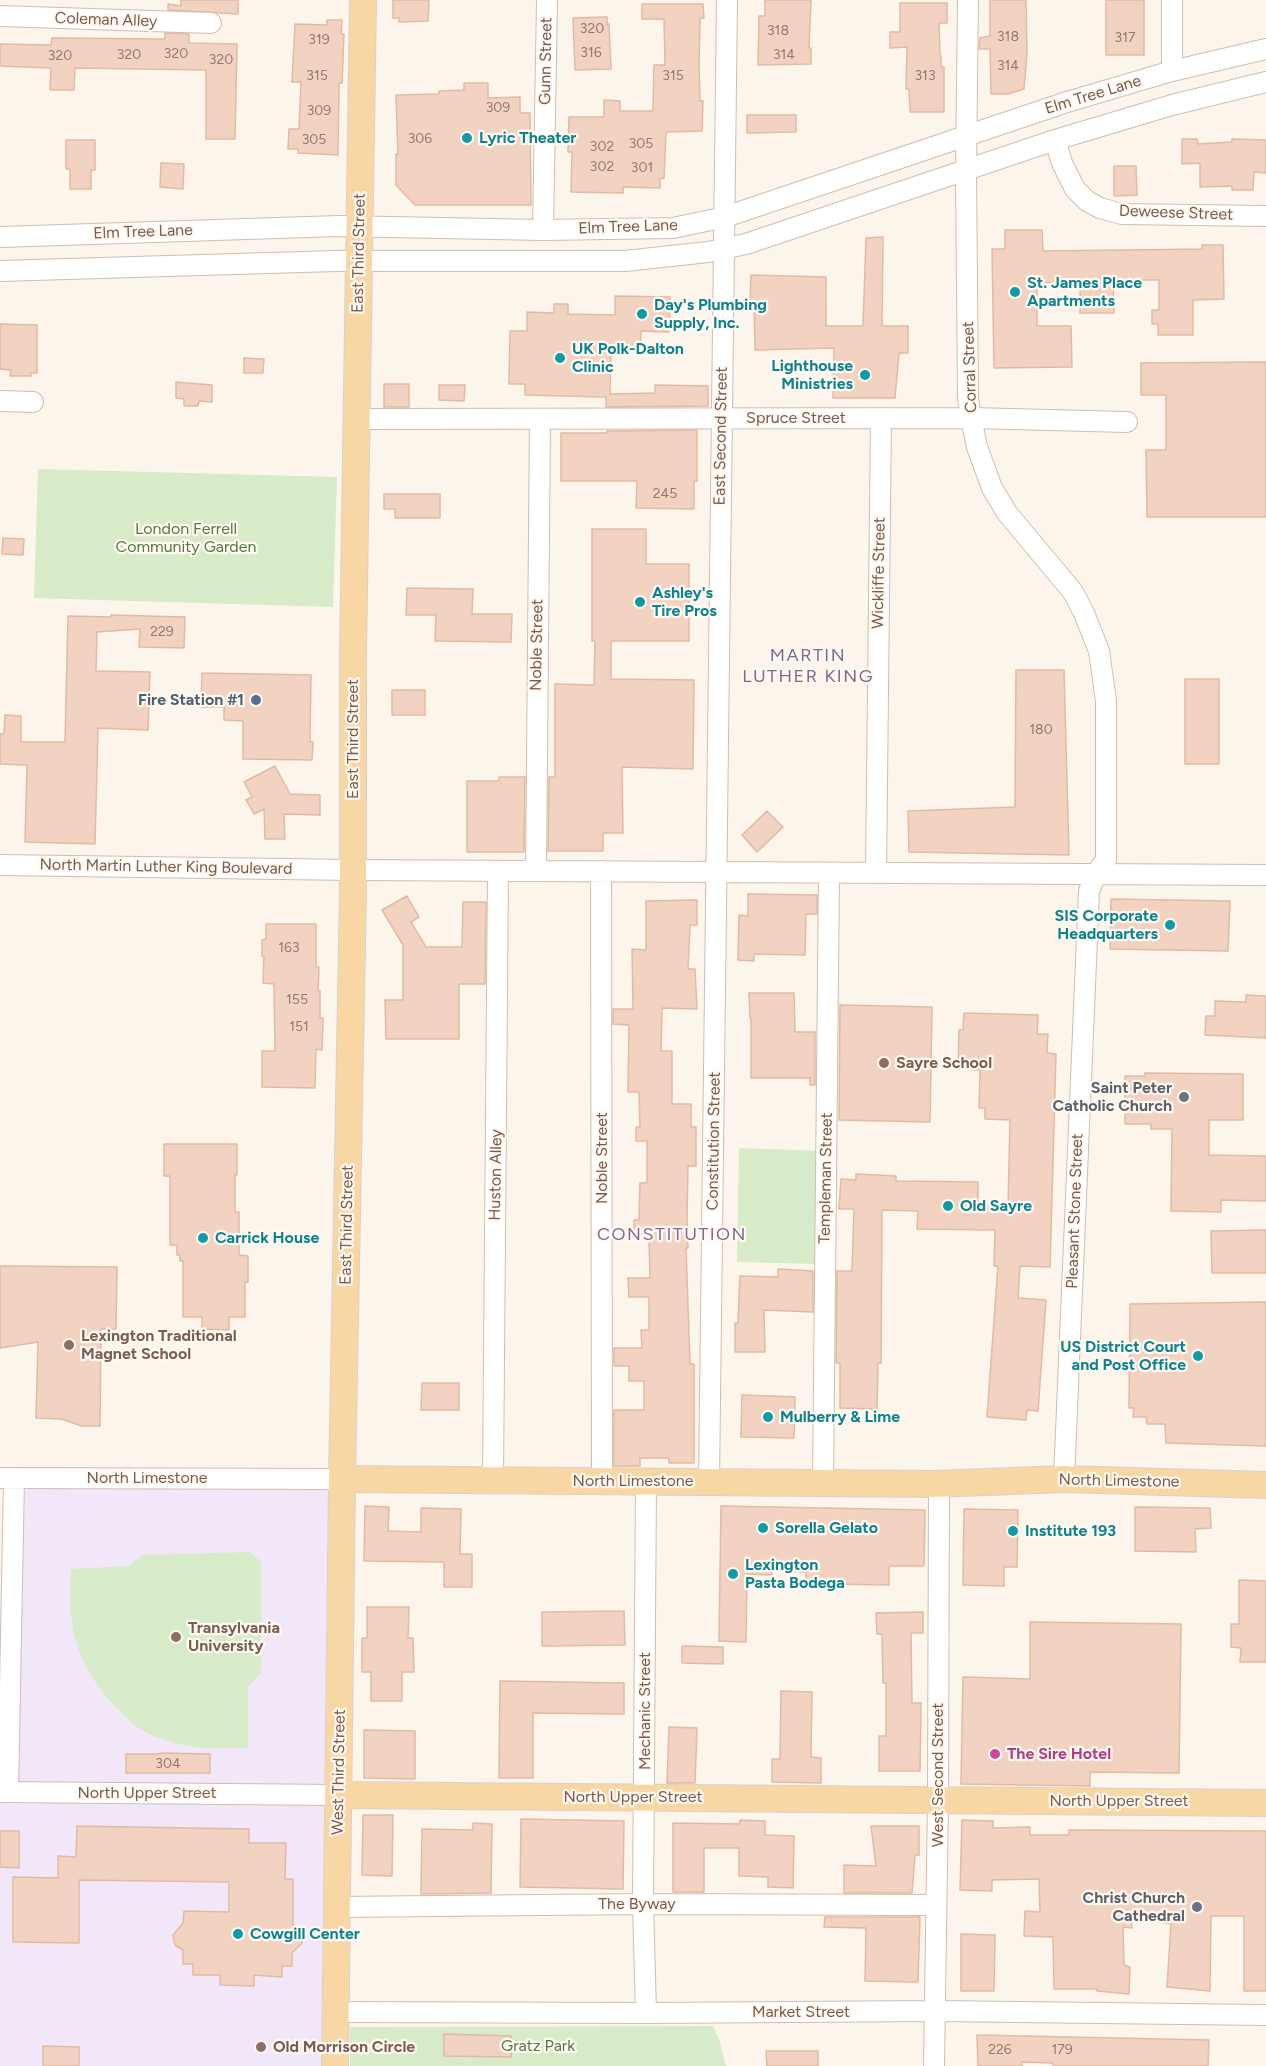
<!DOCTYPE html>
<style>
body{margin:0}
canvas{display:block;background:#fcf5eb}
</style>
<canvas width="1266" height="2066"></canvas>
<script>
const c = document.querySelector('canvas').getContext('2d');
c.lineJoin = 'round';
function fillPath(path, color) {
  c.fillStyle = color;
  c.fill(path, 'evenodd');
}
function shape(rows) {
  const path = new Path2D();
  for (const r of rows) {
    path.moveTo(r[0], r[1]);
    for (let i = 2; i < r.length; i += 2) path.lineTo(r[i], r[i + 1]);
  }
  return path;
}
function strokePath(path, color, width, dash) {
  c.strokeStyle = color;
  c.lineWidth = width;
  c.lineCap = dash ? 'butt' : 'round';
  c.setLineDash(dash || []);
  c.stroke(path);
}
function write(font, color, halo, rows, align = 'center') {
  c.font = font + ' Figtree,sans-serif';
  c.lineWidth = 4.5;
  c.setLineDash([]);
  c.textBaseline = 'middle';
  c.strokeStyle = halo;
  c.fillStyle = color;
  for (const [text, x, y, turn = 0] of rows) {
    c.save();
    c.translate(x, y);
    c.rotate((+turn || 0) * Math.PI / 180);
    c.textAlign = isNaN(turn) ? turn : align;
    if (halo) c.strokeText(text, 0, 0);
    c.fillText(text, 0, 0);
    c.restore();
  }
}
fillPath(shape([
 [14,1478,342,1479,335,2066,0,2066,0,1795]
]), '#f2e7f9');
fillPath(shape([
 [38,469,337,477,333,607,34,598],
 [739,1148,821,1151,819,1264,737,1262],
 [250,1552,261,1562,261,1673,248,1687,248,1748,199,1748,175,1743,153,1736,136,1727,106,1697,90,1674,79,1652,73,1630,70,1606,71,1569,129,1566,142,1555],
 [702,2026,713,2026,719,2039,726,2066,350,2066,350,2027]
]), '#d8ebc8');
const building = shape([
 [181,0,238,0,238,14,168,10,168,4,181,6,181,0],
 [393,0,429,0,428,21,399,22,399,18,393,18,393,0],
 [765,0,811,0,809,48,811,48,811,64,758,65,759,16,765,16,765,0],
 [990,0,1026,0,1027,53,1024,89,1008,94,991,94,990,49,979,49,980,38,990,36,990,0],
 [1106,0,1144,0,1144,55,1106,55,1106,0],
 [900,3,947,3,947,23,939,23,940,56,941,56,941,67,944,67,944,112,910,112,909,89,906,89,907,47,890,48,890,32,900,32,900,3],
 [642,4,703,4,704,18,700,18,699,65,700,101,703,101,702,131,666,132,664,178,660,179,660,188,623,187,623,193,571,192,572,152,568,152,569,117,604,117,604,100,620,101,620,111,653,111,654,65,665,65,664,19,642,19,642,4],
 [607,17,607,25,609,24,611,69,575,70,573,18,607,17],
 [327,20,342,20,341,34,344,34,342,83,339,83,338,155,298,153,298,149,288,149,289,129,299,129,301,82,292,82,295,24,327,25,327,20],
 [165,33,189,34,189,43,237,44,235,139,206,139,206,70,75,68,74,90,50,90,51,68,0,66,0,44,51,45,52,38,165,39,165,33],
 [464,83,488,83,488,98,520,97,520,113,530,113,531,205,415,205,396,185,396,154,398,154,396,95,439,94,439,91,464,90,464,83],
 [747,115,796,115,796,132,747,133,747,115],
 [1182,139,1197,139,1198,144,1232,142,1232,139,1266,140,1266,173,1254,172,1253,190,1232,190,1232,186,1200,187,1200,163,1182,164,1182,139],
 [66,140,95,140,95,170,91,170,91,189,70,189,70,169,66,169,66,140],
 [161,163,184,164,183,189,160,187,161,163],
 [1114,166,1136,166,1137,195,1114,196,1114,166],
 [1005,230,1042,230,1043,251,1202,249,1202,245,1223,245,1224,299,1193,300,1193,335,1158,335,1158,324,1152,324,1152,310,1159,310,1159,280,1113,280,1114,313,1080,313,1080,282,1037,283,1037,326,1071,326,1072,367,994,368,992,249,1005,249,1005,230],
 [883,237,882,326,908,326,908,353,899,353,895,398,833,398,834,348,755,350,754,301,750,301,751,275,826,277,826,326,863,326,866,238,883,237],
 [615,296,670,297,669,332,641,331,640,349,611,348,610,394,655,393,655,385,708,386,708,406,606,407,606,397,525,395,525,384,509,384,510,331,527,331,527,312,554,313,554,304,568,304,568,314,615,315,615,296],
 [0,324,37,325,37,373,31,373,31,376,10,376,11,370,0,369,0,324],
 [244,358,264,359,263,373,244,373,244,358],
 [1266,362,1266,517,1147,517,1146,450,1166,450,1166,395,1141,395,1141,363,1266,362],
 [176,382,212,385,212,402,199,401,198,406,184,406,184,399,176,398,176,382],
 [384,384,409,384,409,407,384,407,384,384],
 [439,385,465,385,464,401,439,400,439,385],
 [697,430,697,481,694,481,694,509,636,508,637,481,561,481,561,433,607,433,607,431,697,430],
 [384,494,440,494,440,518,395,518,395,509,384,509,384,494],
 [592,529,646,529,646,564,689,564,689,641,611,641,611,679,694,680,693,769,622,767,623,833,603,833,603,851,548,851,549,777,555,777,555,684,594,685,595,641,592,641,592,529],
 [3,538,24,539,23,555,2,554,3,538],
 [407,588,473,589,472,614,512,614,511,642,435,641,436,615,406,615,407,588],
 [111,615,185,617,184,648,139,647,140,629,97,632,96,671,150,672,148,730,98,728,95,844,25,842,27,765,0,764,0,734,4,734,5,715,21,716,21,742,65,742,68,616,111,617,111,615],
 [1016,670,1064,670,1069,855,909,852,908,811,1015,807,1016,670],
 [202,673,311,675,310,742,313,742,312,760,243,759,243,721,224,720,224,707,201,707,202,673],
 [1185,679,1219,679,1219,764,1185,764,1185,679],
 [392,690,425,690,425,715,392,715,392,690],
 [275,766,290,794,320,795,320,815,284,814,285,839,265,839,264,809,254,814,246,800,252,797,244,782,275,766],
 [499,777,525,777,524,852,467,852,467,781,499,781,499,777],
 [767,811,783,827,757,852,742,835,767,811],
 [748,894,817,895,817,914,806,914,805,955,754,954,754,961,738,960,739,915,748,916,748,894],
 [407,896,419,917,411,922,426,947,462,947,463,902,486,902,485,984,459,984,459,1039,386,1039,385,1000,403,1000,403,945,382,910,407,896],
 [1111,899,1230,901,1228,951,1110,949,1111,899],
 [697,900,697,925,690,925,688,969,695,969,697,1009,662,1008,661,1051,672,1051,672,1104,691,1104,691,1127,696,1127,696,1166,688,1166,687,1219,688,1248,686,1248,690,1364,694,1364,694,1463,669,1463,669,1458,640,1458,640,1466,614,1466,614,1410,644,1410,644,1381,629,1381,629,1366,614,1366,614,1348,642,1348,641,1330,649,1330,649,1297,629,1297,628,1278,650,1278,649,1237,634,1237,634,1220,639,1220,640,1183,647,1183,647,1141,636,1141,636,1127,640,1127,639,1092,628,1092,629,1025,613,1024,613,1009,633,1009,632,949,646,950,646,901,697,900],
 [266,924,316,924,316,967,319,967,318,991,320,991,320,1018,323,1018,322,1050,316,1049,315,1088,262,1087,262,1051,275,1051,274,984,263,983,264,957,262,956,262,940,266,939,266,924],
 [749,993,794,993,795,1032,815,1032,815,1085,810,1085,810,1078,751,1078,751,1018,750,1018,749,993],
 [1246,995,1266,996,1266,1038,1205,1035,1206,1016,1215,1016,1215,1001,1246,1002,1246,995],
 [840,1005,932,1007,930,1122,839,1120,840,1005],
 [964,1013,1038,1015,1037,1034,1048,1034,1047,1053,1056,1054,1050,1267,1020,1266,1018,1298,1046,1300,1038,1411,1027,1410,1026,1420,987,1417,998,1266,994,1266,995,1230,917,1229,918,1211,882,1210,881,1363,878,1363,877,1409,840,1408,840,1363,836,1363,837,1271,852,1271,854,1209,839,1209,841,1179,856,1180,856,1174,896,1176,896,1181,978,1182,978,1207,1008,1207,1010,1120,985,1119,985,1108,979,1108,980,1070,958,1069,959,1030,963,1030,964,1013],
 [1145,1073,1243,1074,1243,1120,1209,1120,1209,1155,1266,1156,1266,1201,1221,1200,1221,1212,1171,1211,1172,1129,1151,1129,1151,1124,1125,1124,1125,1076,1145,1076,1145,1073],
 [164,1144,237,1144,237,1175,235,1175,235,1212,239,1212,239,1255,248,1256,248,1282,245,1282,245,1317,229,1317,229,1330,202,1329,202,1317,183,1317,183,1261,180,1261,180,1255,177,1255,177,1245,170,1245,170,1176,164,1176,164,1144],
 [1266,1230,1266,1273,1212,1273,1211,1231,1266,1230],
 [0,1266,117,1267,116,1329,101,1329,100,1426,81,1426,62,1419,36,1418,38,1342,0,1348,0,1266],
 [778,1269,813,1271,813,1312,764,1310,765,1352,735,1352,735,1323,738,1323,740,1276,778,1277,778,1269],
 [1266,1302,1266,1446,1166,1443,1165,1424,1147,1424,1146,1417,1133,1417,1134,1408,1129,1408,1130,1304,1266,1302],
 [422,1383,459,1383,459,1410,421,1410,422,1383],
 [742,1395,795,1397,794,1438,741,1437,742,1395],
 [365,1506,389,1507,388,1531,421,1532,421,1508,461,1509,460,1554,472,1554,472,1587,444,1587,444,1562,364,1561,365,1506],
 [721,1506,925,1510,924,1566,889,1566,889,1585,832,1584,833,1588,806,1587,806,1572,772,1571,772,1575,747,1574,746,1642,719,1641,721,1506],
 [1135,1507,1210,1508,1211,1528,1195,1529,1196,1552,1135,1551,1135,1507],
 [964,1509,1018,1510,1017,1567,1004,1567,1004,1586,963,1585,964,1509],
 [1239,1580,1266,1581,1266,1662,1240,1662,1241,1648,1231,1647,1231,1624,1239,1624,1239,1580],
 [367,1607,409,1607,408,1638,413,1638,414,1672,402,1672,402,1701,371,1701,371,1672,362,1672,362,1638,367,1638,367,1607],
 [624,1611,625,1645,542,1646,542,1612,624,1611],
 [923,1612,923,1633,911,1633,912,1703,921,1703,920,1771,879,1771,879,1736,886,1736,886,1683,883,1683,882,1634,877,1634,876,1613,923,1612],
 [1030,1622,1181,1624,1179,1773,1090,1772,1090,1786,961,1784,963,1677,1030,1679,1030,1622],
 [682,1646,723,1647,723,1664,682,1663,682,1646],
 [500,1681,624,1683,624,1714,533,1713,533,1778,499,1778,500,1681],
 [781,1691,812,1692,811,1757,821,1758,821,1783,772,1782,772,1759,780,1759,781,1691],
 [669,1727,697,1728,695,1783,667,1783,669,1727],
 [364,1730,415,1731,415,1779,364,1778,364,1730],
 [160,1753,210,1754,210,1773,126,1773,126,1754,160,1754,160,1753],
 [363,1815,393,1815,392,1876,362,1875,363,1815],
 [521,1819,624,1821,623,1889,520,1887,521,1819],
 [740,1820,765,1821,765,1835,794,1836,793,1888,768,1887,768,1877,739,1876,739,1848,704,1848,704,1892,673,1892,673,1823,740,1824,740,1820],
 [962,1820,993,1821,993,1828,1030,1827,1030,1835,1069,1835,1069,1830,1266,1831,1266,1991,1244,1991,1244,1916,1211,1916,1210,1991,1167,1987,1171,1924,1131,1917,1132,1928,1123,1927,1124,1965,1130,1967,1129,1994,1097,1991,1097,1989,1054,1989,1053,1937,1024,1936,1025,1911,1040,1912,1039,1879,992,1880,992,1891,960,1890,962,1820],
 [473,1823,492,1824,491,1893,421,1894,422,1829,473,1830,473,1823],
 [77,1826,249,1829,249,1843,286,1843,285,1879,293,1879,293,1925,299,1930,302,1936,302,1943,292,1953,292,1966,282,1966,282,1977,254,1975,254,1986,220,1985,220,1975,193,1975,193,1964,183,1964,183,1950,175,1945,173,1935,183,1923,184,1911,229,1912,229,1882,79,1880,79,1943,13,1942,13,1877,58,1878,58,1856,76,1857,77,1826],
 [871,1826,919,1826,919,1855,915,1855,912,1893,844,1893,844,1865,876,1866,871,1826],
 [0,1831,19,1831,19,1868,0,1867,0,1831],
 [825,1917,920,1917,918,1982,865,1981,866,1928,824,1927,825,1917],
 [961,1934,995,1935,994,1991,961,1991,961,1934],
 [444,2034,511,2036,511,2057,444,2056,444,2034],
 [977,2035,1209,2040,1208,2066,1053,2066,1053,2063,1022,2062,1022,2066,978,2066,977,2035],
 [43,2046,79,2047,79,2066,43,2066,43,2046],
 [766,2051,818,2051,818,2066,767,2066,766,2051]
]);
fillPath(building, '#f2d3c2');
strokePath(building, '#e4b9a3', 1.5);
const minor = shape([
 [968,0,966,170,968,398,971,418,977,447,992,488,1007,513,1073,592,1084,613,1099,651,1106,701,1106,860,1096,874,1089,891,1064,1479],
 [1172,0,1172,71],
 [0,16,211,23],
 [1055,140,1062,163,1075,189,1087,201,1100,208,1122,214,1266,216],
 [543,230,547,0],
 [0,237,339,226,543,230,673,228,725,217,1067,102,1172,71,1266,49],
 [0,271,336,261,625,261,708,252,746,244,1055,140,1172,105,1266,82],
 [0,401,33,402],
 [357,419,971,418,1127,422],
 [0,865,352,870,1266,875],
 [536,871,540,419],
 [601,871,602,1481],
 [876,873,881,418],
 [0,1478,342,1479],
 [493,1480,498,871],
 [709,1481,727,0],
 [823,1482,829,873],
 [0,1792,338,1795],
 [8,1792,14,1478],
 [337,1907,643,1904,936,1905],
 [336,2012,646,2013,935,2011,1266,2015],
 [646,2013,643,1904,646,1481],
 [934,2066,938,1800,939,1484]
]);
const major = shape([
 [342,1479,933,1484,1064,1479,1266,1485],
 [338,1795,1266,1803],
 [335,2066,342,1479,353,890,353,653,363,0]
]);
strokePath(minor, '#cfbdaf', 22);
strokePath(major, '#d9d1cd', 28);
strokePath(minor, '#fff', 20);
strokePath(major, '#f9d7a5', 26);
for (const [x, y, r, color] of [
 [467,138,6,"#0f9aa8"],
 [1015,292,6,"#0f9aa8"],
 [642,314,6,"#0f9aa8"],
 [560,358,6,"#0f9aa8"],
 [865,375,6,"#0f9aa8"],
 [640,602,6,"#0f9aa8"],
 [256,700,6,"#5c6f8a"],
 [1170,925,6,"#0f9aa8"],
 [884,1063,6,"#8d6e63"],
 [1184,1097,6,"#6b7280"],
 [948,1206,6,"#0f9aa8"],
 [203,1238,6,"#0f9aa8"],
 [69,1345,6,"#8d6e63"],
 [1198,1356,6,"#0f9aa8"],
 [768,1417,6,"#0f9aa8"],
 [763,1528,6,"#0f9aa8"],
 [1013,1531,6,"#0f9aa8"],
 [733,1574,6,"#0f9aa8"],
 [176,1637,6,"#8d6e63"],
 [995,1754,6,"#d1479c"],
 [1197,1907,6,"#6b7280"],
 [238,1934,6,"#0f9aa8"],
 [261,2047,6,"#8d6e63"]
]) {
  const dot = new Path2D();
  dot.arc(x, y, r, 0, 2 * Math.PI);
  c.fillStyle = color;
  c.fill(dot);
  strokePath(dot, '#fff9f1', 2);
}
write('14px', '#96796a', null, [
 ["320",592,29],
 ["318",778,31],
 ["318",1008,37],
 ["317",1125,38],
 ["319",319,40],
 ["316",591,53],
 ["320",176,54],
 ["320",129,55],
 ["314",784,55],
 ["320",60,56],
 ["320",221,60],
 ["314",1008,66],
 ["315",317,76],
 ["315",673,76],
 ["313",925,76],
 ["309",498,108],
 ["309",319,111],
 ["306",420,139],
 ["305",314,140],
 ["305",641,144],
 ["302",602,147],
 ["302",602,167],
 ["301",642,168],
 ["245",665,494],
 ["229",162,632],
 ["180",1041,730],
 ["163",289,948],
 ["155",297,1000],
 ["151",299,1027],
 ["304",168,1764],
 ["226",1000,2050],
 ["179",1062,2050]
]);
write('16px', '#785b4d', '#fff9f1', [
 ["Coleman Alley",106,20,2],
 ["Gunn Street",546,61,-89],
 ["Elm Tree Lane",1093,95,-17],
 ["Deweese Street",1176,213,2],
 ["Elm Tree Lane",628,227,-2],
 ["Elm Tree Lane",143,232,-2],
 ["East Third Street",359,253,-89],
 ["Corral Street",970,367,-92],
 ["Spruce Street",796,418],
 ["East Second Street",721,436,-89],
 ["Wickliffe Street",879,573,-89],
 ["Noble Street",537,645,-89],
 ["East Third Street",353,739,-90],
 ["North Martin Luther King Boulevard",166,867,1],
 ["Constitution Street",714,1141,-89],
 ["Noble Street",602,1158,-90],
 ["Huston Alley",496,1175,-89],
 ["Templeman Street",826,1178,-89],
 ["Pleasant Stone Street",1075,1211,-88],
 ["East Third Street",347,1225,-89],
 ["North Limestone",147,1478],
 ["North Limestone",633,1481],
 ["North Limestone",1119,1481,1],
 ["Mechanic Street",645,1711,-90],
 ["West Third Street",339,1772,-89],
 ["West Second Street",938,1775,-90],
 ["North Upper Street",147,1793],
 ["North Upper Street",633,1797],
 ["North Upper Street",1119,1801],
 ["The Byway",637,1904],
 ["Market Street",801,2012]
]);
write('bold 16px', '#0d838f', '#fff9f1', [
 ["Lyric Theater",479,138],
 ["St. James Place",1027,283],
 ["Apartments",1027,301],
 ["Day's Plumbing",654,305],
 ["Supply, Inc.",654,323],
 ["UK Polk-Dalton",572,349],
 ["Clinic",572,367],
 ["Lighthouse",853,366,"right"],
 ["Ministries",853,384,"right"],
 ["Ashley's",652,593],
 ["Tire Pros",652,611],
 ["SIS Corporate",1158,916,"right"],
 ["Headquarters",1158,934,"right"],
 ["Old Sayre",960,1206],
 ["Carrick House",215,1238],
 ["US District Court",1186,1347,"right"],
 ["and Post Office",1186,1365,"right"],
 ["Mulberry & Lime",780,1417],
 ["Sorella Gelato",775,1528],
 ["Institute 193",1025,1531],
 ["Lexington",745,1565],
 ["Pasta Bodega",745,1583],
 ["Cowgill Center",250,1934]
], 'left');
write('16px', '#547842', '#fff9f1', [
 ["London Ferrell",186,529],
 ["Community Garden",186,547],
 ["Gratz Park",538,2046]
]);
write('bold 16px', '#4e5e75', '#fff9f1', [
 ["Fire Station #1",244,700]
], 'right');
write('bold 16px', '#785e54', '#fff9f1', [
 ["Sayre School",896,1063],
 ["Lexington Traditional",81,1336],
 ["Magnet School",81,1354],
 ["Transylvania",188,1628],
 ["University",188,1646],
 ["Old Morrison Circle",273,2047]
], 'left');
write('bold 16px', '#5b616d', '#fff9f1', [
 ["Saint Peter",1172,1088],
 ["Catholic Church",1172,1106],
 ["Christ Church",1185,1898],
 ["Cathedral",1185,1916]
], 'right');
write('bold 16px', '#b23c85', '#fff9f1', [
 ["The Sire Hotel",1007,1754]
], 'left');
c.letterSpacing = '1.5px';
write('18px', '#826693', '#fff9f1', [
 ["MARTIN",808,656],
 ["LUTHER KING",808,677],
 ["CONSTITUTION",672,1235]
]);
c.letterSpacing = '0px';
</script>
